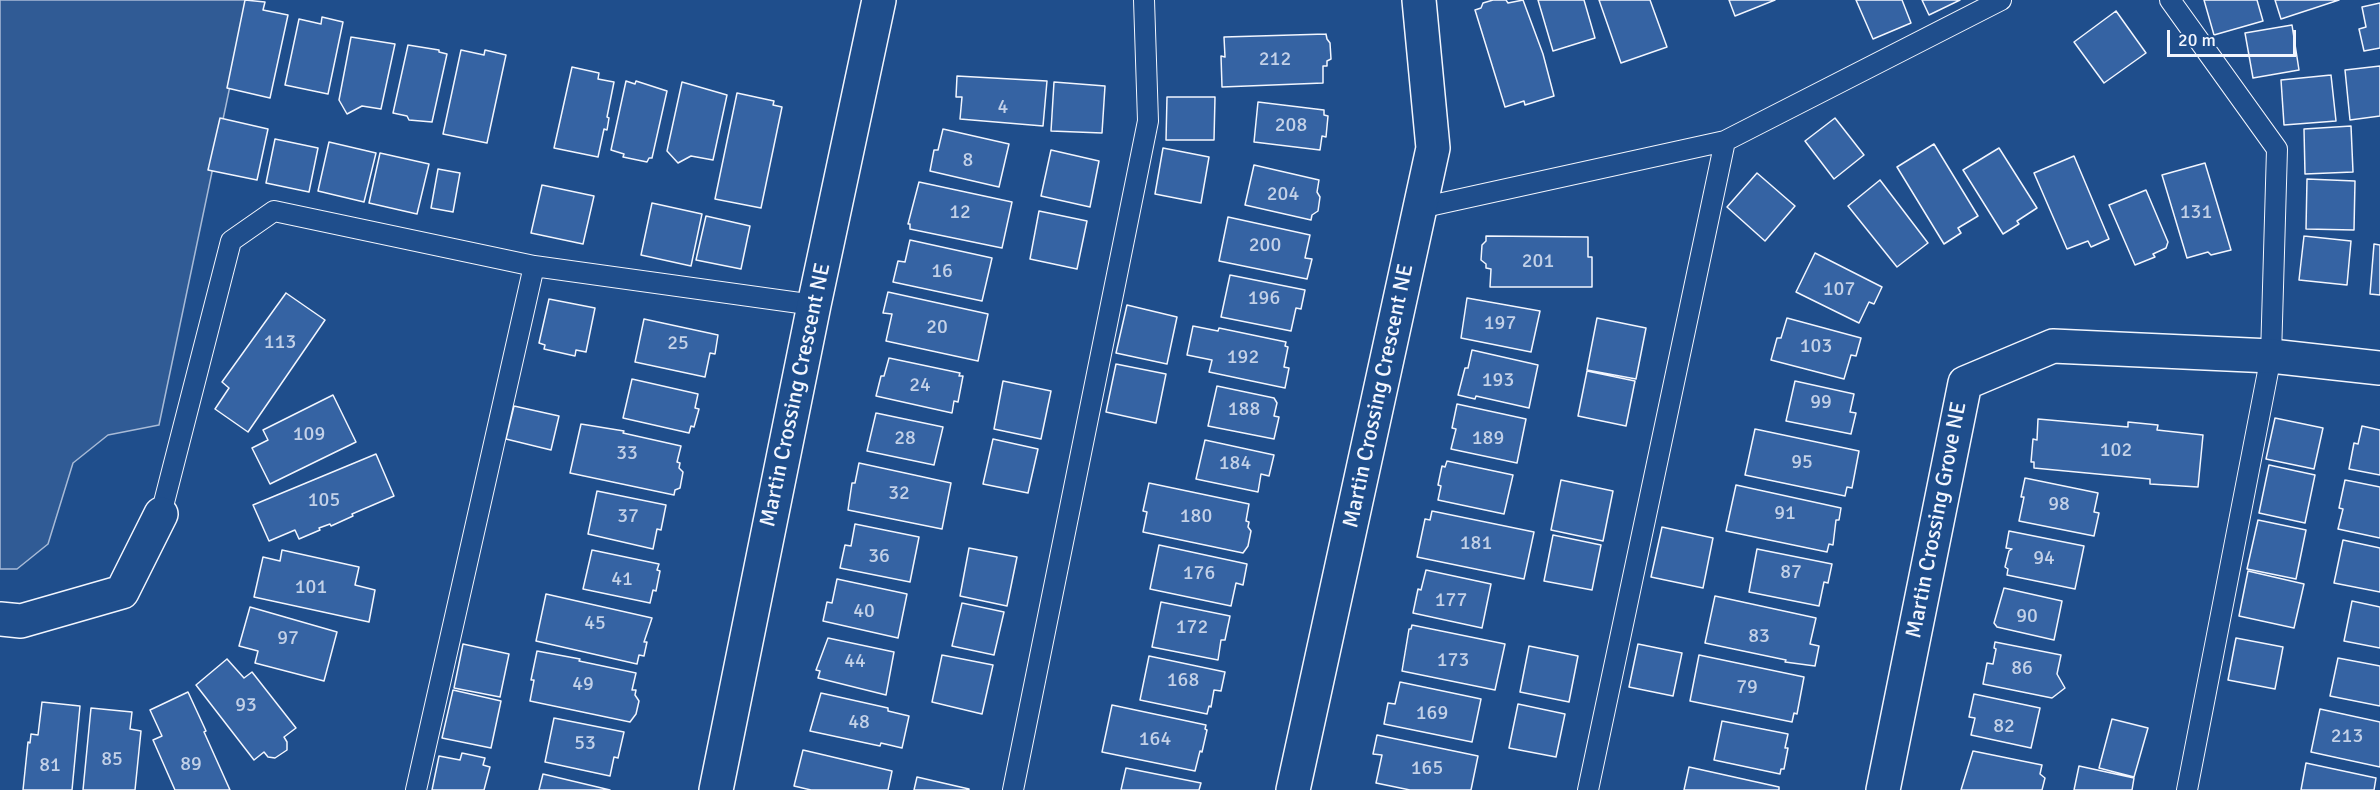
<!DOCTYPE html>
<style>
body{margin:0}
#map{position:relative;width:2380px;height:790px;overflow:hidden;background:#1f4e8c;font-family:Signika,sans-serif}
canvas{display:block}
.scale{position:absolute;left:2167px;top:30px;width:129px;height:27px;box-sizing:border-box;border:3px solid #f2f6ff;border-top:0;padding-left:8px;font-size:18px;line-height:21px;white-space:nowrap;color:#f2f6ff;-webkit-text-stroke:4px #1f4e8c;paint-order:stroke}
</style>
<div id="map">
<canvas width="2380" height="790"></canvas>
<div class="scale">20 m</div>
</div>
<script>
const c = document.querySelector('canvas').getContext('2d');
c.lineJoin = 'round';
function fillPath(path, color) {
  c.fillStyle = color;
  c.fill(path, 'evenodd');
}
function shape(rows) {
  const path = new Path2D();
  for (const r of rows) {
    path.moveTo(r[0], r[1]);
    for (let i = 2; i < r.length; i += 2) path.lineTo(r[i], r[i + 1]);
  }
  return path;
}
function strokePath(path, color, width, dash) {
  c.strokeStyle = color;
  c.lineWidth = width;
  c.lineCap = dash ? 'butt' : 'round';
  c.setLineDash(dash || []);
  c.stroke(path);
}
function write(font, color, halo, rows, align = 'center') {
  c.font = font + ' Signika,sans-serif';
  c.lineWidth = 4.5;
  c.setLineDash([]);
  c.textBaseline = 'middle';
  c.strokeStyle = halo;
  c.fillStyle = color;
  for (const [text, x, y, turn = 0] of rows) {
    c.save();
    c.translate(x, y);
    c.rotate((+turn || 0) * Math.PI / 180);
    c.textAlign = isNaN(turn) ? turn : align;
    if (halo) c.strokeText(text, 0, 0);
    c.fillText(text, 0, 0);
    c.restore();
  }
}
const green = shape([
 [0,0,248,0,159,425,108,435,73,463,48,544,17,569,0,569,0,0]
]);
fillPath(green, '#305b95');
strokePath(green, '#a8bbd7', 1.5);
const building = shape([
 [245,0,265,2,263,10,288,15,270,98,227,88,245,0],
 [1493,0,1506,0,1508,3,1523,0,1543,54,1554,96,1525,105,1524,101,1505,107,1475,10,1481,8,1483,3,1493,0],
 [1538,0,1584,0,1595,38,1553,51,1538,0],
 [1599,0,1650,0,1667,47,1621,63,1599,0],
 [1729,0,1775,0,1735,16,1729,0],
 [1856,0,1902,0,1911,23,1873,39,1856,0],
 [1922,0,1960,0,1929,15,1922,0],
 [2204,0,2257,0,2263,21,2214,35,2204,0],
 [2275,0,2339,0,2281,19,2275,0],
 [2380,3,2380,48,2364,51,2359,29,2366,27,2362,7,2380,3],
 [2116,11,2146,53,2104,83,2074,42,2116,11],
 [322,17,343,22,328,94,285,85,299,19,321,24,322,17],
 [2292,25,2299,70,2253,78,2245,33,2292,25],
 [1326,34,1327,39,1330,43,1331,59,1327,61,1327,66,1323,66,1323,83,1222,87,1221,56,1225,57,1224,37,1326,34],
 [351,37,395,44,381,109,362,106,347,114,339,100,351,37],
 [408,45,439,50,439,52,447,54,432,122,409,120,407,116,393,113,408,45],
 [461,50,484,55,485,50,506,55,487,143,443,134,461,50],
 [2380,66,2380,116,2350,120,2345,70,2380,66],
 [572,67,599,73,598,79,614,82,607,117,609,118,607,130,604,129,598,157,554,148,572,67],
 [2331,75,2336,121,2284,125,2281,80,2331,75],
 [957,76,1047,81,1043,126,960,119,962,97,956,97,957,76],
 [626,81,635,84,636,81,667,91,652,158,649,158,647,162,623,157,624,154,611,150,626,81],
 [682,82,727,95,713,160,691,156,678,163,667,151,682,82],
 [1054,82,1105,86,1102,133,1051,131,1054,82],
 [737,93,774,101,773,105,782,107,761,208,715,199,737,93],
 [1167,97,1215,97,1214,140,1166,140,1167,97],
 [1258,102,1324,110,1324,115,1328,116,1326,137,1322,136,1320,150,1254,142,1258,102],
 [220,118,268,129,257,180,208,170,220,118],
 [1835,118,1864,155,1834,179,1805,141,1835,118],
 [2351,126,2353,172,2305,174,2304,129,2351,126],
 [943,129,1009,144,999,187,930,171,934,150,938,150,943,129],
 [275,139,318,148,309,192,266,183,275,139],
 [329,142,376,153,364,202,318,191,329,142],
 [1934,144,1978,216,1958,228,1961,233,1944,244,1897,167,1934,144],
 [1163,148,1209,157,1201,203,1155,194,1163,148],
 [1999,148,2037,208,2017,221,2019,224,2003,234,1963,170,1999,148],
 [1051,150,1099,161,1090,207,1041,196,1051,150],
 [380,153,429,164,417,214,369,203,380,153],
 [2074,156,2109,239,2091,247,2088,241,2067,249,2034,173,2074,156],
 [2205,163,2231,250,2211,255,2208,252,2187,258,2162,175,2205,163],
 [1254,165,1319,180,1317,192,1320,197,1318,211,1312,215,1311,220,1245,205,1254,165],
 [438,169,460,173,453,212,431,208,438,169],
 [1757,173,1795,206,1765,241,1727,207,1757,173],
 [2307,179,2355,181,2354,230,2306,229,2307,179],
 [1880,180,1928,243,1897,267,1848,206,1880,180],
 [919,182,1012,202,1002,248,910,229,910,224,908,224,919,182],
 [542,185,594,196,583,244,531,233,542,185],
 [2146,190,2168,242,2166,248,2153,254,2155,257,2135,265,2109,205,2146,190],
 [652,203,702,214,691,266,641,255,652,203],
 [1039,211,1087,221,1077,269,1030,259,1039,211],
 [706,216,750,226,741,269,696,260,706,216],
 [1228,217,1310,235,1305,258,1312,259,1307,279,1219,261,1228,217],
 [1486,236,1588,237,1588,257,1592,257,1592,287,1490,287,1491,269,1486,268,1486,264,1481,260,1482,245,1486,241,1486,236],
 [2304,236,2351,241,2347,285,2299,280,2304,236],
 [910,240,992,258,982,301,893,282,898,261,905,262,910,240],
 [2374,244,2380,245,2380,295,2370,294,2374,244],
 [1815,253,1882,287,1874,304,1869,302,1859,323,1796,292,1815,253],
 [1230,275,1305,290,1301,309,1296,308,1291,331,1221,317,1230,275],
 [888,292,988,314,978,361,886,341,892,314,883,313,888,292],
 [286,293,325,320,248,432,215,409,229,388,222,382,286,293],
 [1467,298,1540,311,1531,352,1461,338,1467,298],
 [549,299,595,308,586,352,576,350,575,356,544,349,545,345,539,343,549,299],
 [1127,305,1177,317,1167,364,1116,353,1127,305],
 [1597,318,1646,328,1636,379,1587,370,1597,318],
 [1787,318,1861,338,1856,356,1851,355,1844,379,1771,360,1777,338,1781,338,1787,318],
 [644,319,718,335,715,354,710,353,705,377,635,362,644,319],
 [1193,326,1218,331,1219,328,1286,342,1285,346,1288,347,1284,367,1289,368,1285,388,1209,372,1212,360,1187,355,1193,326],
 [1472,350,1538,365,1529,408,1476,396,1475,399,1458,395,1465,368,1468,368,1472,350],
 [889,358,960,373,959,376,963,376,958,402,954,401,952,413,876,396,881,376,884,376,889,358],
 [1116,364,1166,374,1156,423,1106,412,1116,364],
 [1587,371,1635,381,1626,426,1578,416,1587,371],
 [632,379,698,394,695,408,699,409,694,427,691,426,689,433,623,418,632,379],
 [1003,381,1051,391,1041,439,994,429,1003,381],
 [1795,381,1854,394,1850,412,1856,413,1851,434,1786,421,1795,381],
 [1217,386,1274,398,1277,403,1274,416,1279,417,1274,439,1208,426,1217,386],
 [333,395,356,442,270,484,252,448,268,440,263,430,333,395],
 [1457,404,1526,419,1517,463,1451,449,1456,429,1452,428,1457,404],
 [514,406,559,416,551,450,506,439,514,406],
 [876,413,943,427,934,465,867,451,876,413],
 [2275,418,2323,428,2314,469,2266,459,2275,418],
 [2038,419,2128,427,2128,422,2158,425,2157,430,2203,435,2198,487,2150,484,2150,479,2034,468,2034,462,2031,462,2033,439,2037,440,2038,419],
 [581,424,624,431,623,433,681,446,677,462,680,463,679,468,683,472,680,488,675,490,674,495,570,473,581,424],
 [2362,426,2380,430,2380,475,2349,469,2354,443,2358,444,2362,426],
 [1755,429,1859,451,1852,488,1847,487,1845,496,1745,475,1755,429],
 [993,439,1038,449,1028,493,983,484,993,439],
 [1205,440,1274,455,1269,476,1261,474,1258,492,1196,479,1205,440],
 [376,454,394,496,352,514,353,516,331,526,330,524,319,528,320,530,299,539,295,530,269,541,253,505,376,454],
 [1447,461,1513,475,1504,514,1438,500,1441,486,1438,485,1442,466,1445,467,1447,461],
 [859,463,951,483,942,529,848,510,852,483,855,483,859,463],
 [2269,465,2315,475,2305,523,2259,513,2269,465],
 [2025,478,2098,493,2094,512,2099,513,2094,536,2019,521,2024,497,2021,497,2025,478],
 [1561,480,1613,491,1603,541,1551,530,1561,480],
 [2345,480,2380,487,2380,538,2338,529,2343,509,2339,508,2345,480],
 [1149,483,1249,504,1246,521,1249,522,1248,527,1251,531,1248,546,1243,553,1143,532,1147,512,1143,511,1149,483],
 [1736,485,1841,508,1839,520,1836,520,1833,545,1829,544,1827,552,1726,531,1736,485],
 [597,491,666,505,661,530,657,529,653,549,588,534,597,491],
 [1432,511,1534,532,1524,579,1417,557,1425,519,1430,520,1432,511],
 [2258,520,2306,530,2296,579,2247,569,2258,520],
 [855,524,919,537,910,582,840,568,845,545,851,546,855,524],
 [1662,527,1713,538,1703,588,1651,577,1662,527],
 [2009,531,2084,546,2075,589,2007,575,2008,569,2005,567,2009,551,2012,549,2006,548,2009,531],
 [1553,535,1601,545,1592,590,1544,581,1553,535],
 [2343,540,2380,548,2380,592,2334,583,2343,540],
 [1159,545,1247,564,1243,585,1236,583,1231,606,1150,589,1159,545],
 [969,548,1017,557,1007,606,960,596,969,548],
 [1757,549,1832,564,1828,583,1824,582,1819,606,1749,592,1757,549],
 [282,550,359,567,355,585,375,590,369,622,254,597,263,557,280,561,282,550],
 [592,550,659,564,657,570,660,571,656,591,653,590,650,603,583,589,592,550],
 [1426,570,1491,584,1482,628,1413,613,1418,589,1421,590,1426,570],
 [2248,571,2304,584,2294,628,2239,616,2248,571],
 [837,579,907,594,898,638,823,621,827,602,832,603,837,579],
 [2004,588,2062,601,2054,640,1997,627,1994,623,2004,588],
 [546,594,652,618,644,642,647,642,644,656,639,655,637,664,536,641,546,594],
 [1715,596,1816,618,1810,644,1819,646,1815,666,1785,662,1786,660,1705,643,1715,596],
 [2352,601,2380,607,2380,648,2344,641,2352,601],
 [1161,602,1230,616,1225,640,1221,640,1218,660,1152,647,1161,602],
 [962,603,1004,612,994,655,952,646,962,603],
 [250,607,337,632,324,681,255,663,258,651,239,646,250,607],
 [1412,625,1505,644,1495,690,1402,671,1409,629,1411,629,1412,625],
 [828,638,894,652,886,695,818,678,820,671,816,670,828,638],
 [2236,638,2283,647,2275,689,2228,680,2236,638],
 [1995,642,2061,655,2057,674,2065,688,2052,698,1983,684,1987,663,1993,664,1996,649,1994,648,1995,642],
 [463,644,509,654,500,697,454,688,463,644],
 [1638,644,1682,653,1673,696,1629,687,1638,644],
 [1529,646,1578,656,1569,702,1520,692,1529,646],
 [537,651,580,659,579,661,636,673,632,690,636,690,635,695,639,701,636,714,630,722,530,701,534,680,531,680,537,651],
 [942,655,993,665,982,714,932,702,942,655],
 [1699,655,1804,677,1797,714,1794,713,1792,722,1690,701,1699,655],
 [1149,656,1225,672,1221,691,1214,690,1211,707,1209,706,1207,714,1140,700,1149,656],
 [2338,658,2380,666,2380,706,2330,696,2338,658],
 [227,659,244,678,252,672,296,728,284,737,287,742,287,750,275,758,268,757,264,752,254,760,196,685,227,659],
 [1400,682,1481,699,1472,742,1384,724,1388,703,1395,704,1400,682],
 [453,690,501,701,491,748,442,738,453,690],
 [188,692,206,731,204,732,230,790,175,790,153,740,162,736,150,710,188,692],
 [821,693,888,708,888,711,909,716,902,748,881,743,880,746,810,731,821,693],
 [1974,694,2040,708,2031,748,1971,735,1975,718,1969,717,1974,694],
 [42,702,80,706,72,790,23,790,28,742,30,743,31,734,38,735,42,702],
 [1518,704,1565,714,1556,757,1509,748,1518,704],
 [1112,705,1206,725,1205,729,1207,730,1202,752,1200,751,1195,771,1102,752,1112,705],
 [91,708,132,712,130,729,141,731,135,790,83,790,91,708],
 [2320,709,2380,722,2380,767,2311,752,2320,709],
 [554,718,624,732,618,758,614,757,610,776,545,762,554,718],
 [2112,719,2148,728,2134,777,2099,768,2112,719],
 [1722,721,1788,734,1785,748,1788,748,1784,769,1781,769,1780,774,1714,760,1722,721],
 [1377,735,1478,756,1471,790,1410,790,1376,783,1382,755,1373,754,1377,735],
 [803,750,892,771,888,790,811,790,794,786,803,750],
 [1973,751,2042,765,2040,774,2045,778,2042,790,1961,790,1973,751],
 [462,753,485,758,483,765,490,767,484,790,432,790,439,756,460,760,462,753],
 [2306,763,2376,778,2374,790,2301,790,2306,763],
 [2079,766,2134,778,2132,790,2074,790,2079,766],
 [1689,767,1779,787,1779,790,1684,790,1689,767],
 [1126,768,1201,783,1199,790,1121,790,1126,768],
 [543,774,610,790,539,790,543,774],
 [917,777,969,789,969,790,914,790,917,777]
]);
fillPath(building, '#3563a3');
strokePath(building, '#f2f6ff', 1.5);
const service = shape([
 [2170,0,2277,149,2271,356,2187,790],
 [1420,208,1725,141,2001,0],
 [161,514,231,241,274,211,534,266],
 [416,790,534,266,814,305],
 [1013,790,1148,121,1144,0],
 [1588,790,1725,141]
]);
const minor = shape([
 [0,619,21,621,122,592,161,514],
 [716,790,814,305,879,0],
 [1293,790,1433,148,1419,0],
 [1883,790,1965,383,2053,346,2271,356,2380,368]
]);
strokePath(service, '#f2f6ff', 22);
strokePath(minor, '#f2f6ff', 36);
strokePath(service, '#1f4e8c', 20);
strokePath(minor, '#1f4e8c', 33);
write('20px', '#c3d1e8', null, [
 ["212",1275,60],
 ["4",1003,108],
 ["208",1291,126],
 ["8",968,161],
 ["204",1283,195],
 ["12",960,213],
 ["131",2196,213],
 ["200",1265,246],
 ["201",1538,262],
 ["16",942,272],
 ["107",1839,290],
 ["196",1264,299],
 ["197",1500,324],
 ["20",937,328],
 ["113",280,343],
 ["25",678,344],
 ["103",1816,347],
 ["192",1243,358],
 ["193",1498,381],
 ["24",920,386],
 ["99",1821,403],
 ["188",1244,410],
 ["109",309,435],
 ["28",905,439],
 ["189",1488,439],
 ["102",2116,451],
 ["33",627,454],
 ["95",1802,463],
 ["184",1235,464],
 ["32",899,494],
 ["105",324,501],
 ["98",2059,505],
 ["91",1785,514],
 ["37",628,517],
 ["180",1196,517],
 ["181",1476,544],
 ["36",879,557],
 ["94",2044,559],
 ["87",1791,573],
 ["176",1199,574],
 ["41",622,580],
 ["101",311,588],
 ["177",1451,601],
 ["40",864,612],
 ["90",2027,617],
 ["45",595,624],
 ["172",1192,628],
 ["83",1759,637],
 ["97",288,639],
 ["173",1453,661],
 ["44",855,662],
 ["86",2022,669],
 ["168",1183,681],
 ["49",583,685],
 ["79",1747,688],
 ["93",246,706],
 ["169",1432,714],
 ["48",859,723],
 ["82",2004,727],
 ["213",2347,737],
 ["164",1155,740],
 ["53",585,744],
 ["85",112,760],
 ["89",191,765],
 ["81",50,766],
 ["165",1427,769]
]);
write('22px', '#f2f6ff', '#1f4e8c', [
 ["Martin Crossing Crescent NE",796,395,-78],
 ["Martin Crossing Crescent NE",1379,396,-78],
 ["Martin Crossing Grove NE",1937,520,-79]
]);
</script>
